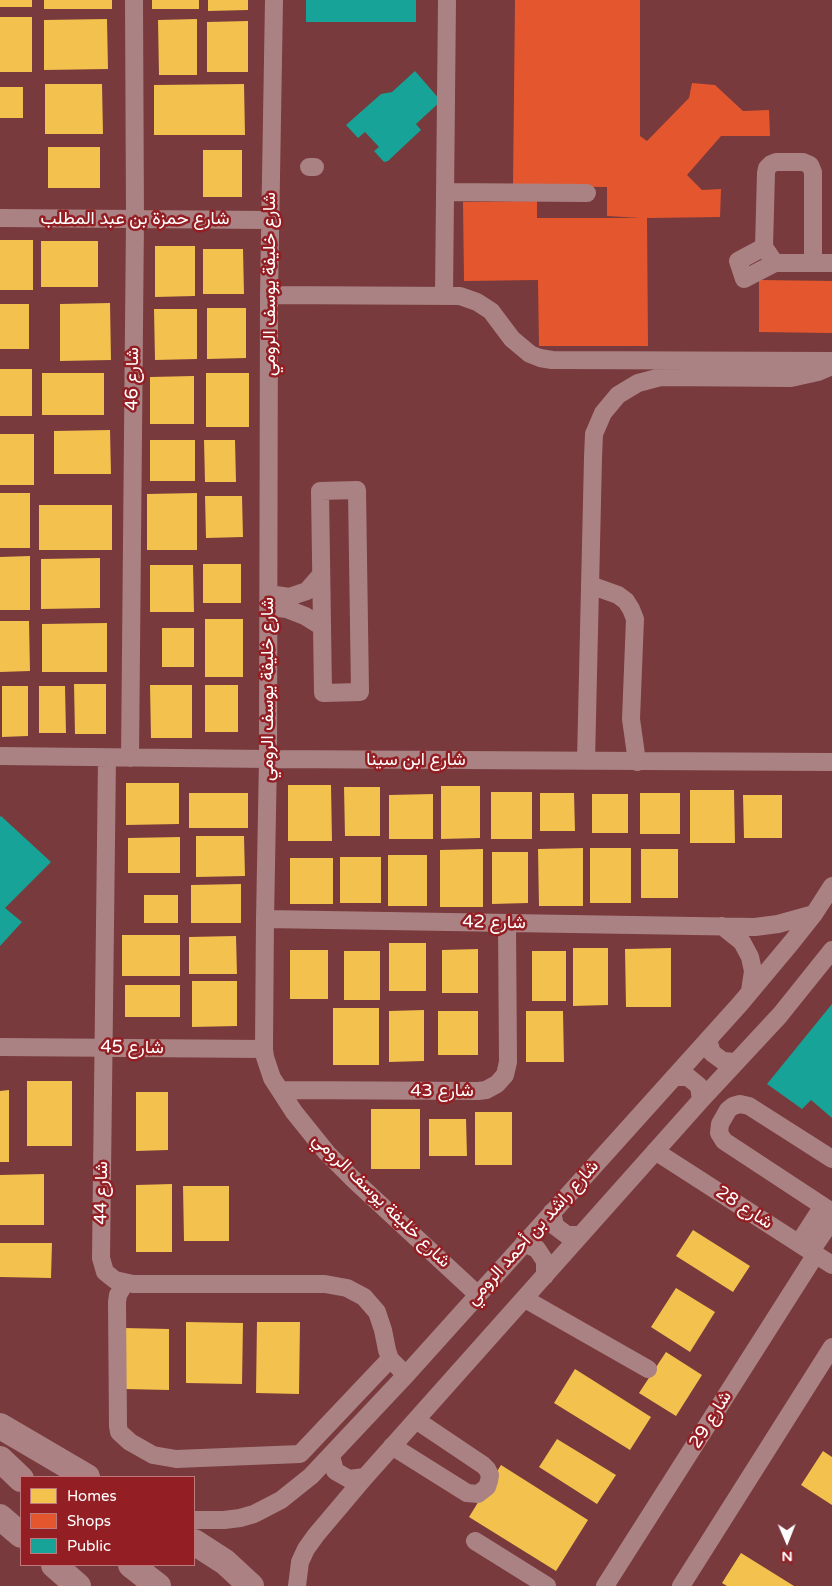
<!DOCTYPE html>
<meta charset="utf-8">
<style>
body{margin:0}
#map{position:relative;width:832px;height:1586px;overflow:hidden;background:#783a3c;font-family:"Varela Round",sans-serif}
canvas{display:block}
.legend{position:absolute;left:20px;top:1476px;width:175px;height:90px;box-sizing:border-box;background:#931f24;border:1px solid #be797c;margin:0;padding:6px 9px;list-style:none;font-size:15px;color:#fff}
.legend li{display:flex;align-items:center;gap:10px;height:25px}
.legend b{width:25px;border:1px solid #be797c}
.north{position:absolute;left:762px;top:1516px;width:50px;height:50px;-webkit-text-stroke:4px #931f24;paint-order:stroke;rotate:179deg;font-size:14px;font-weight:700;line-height:20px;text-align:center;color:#fff}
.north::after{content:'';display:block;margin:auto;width:18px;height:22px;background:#fff;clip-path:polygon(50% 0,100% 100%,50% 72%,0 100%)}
</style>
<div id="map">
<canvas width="832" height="1586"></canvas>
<ul class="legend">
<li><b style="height:14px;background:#f2c14e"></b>Homes</li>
<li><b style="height:14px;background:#e4572e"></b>Shops</li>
<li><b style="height:14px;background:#17a398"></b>Public</li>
</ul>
<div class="north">N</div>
</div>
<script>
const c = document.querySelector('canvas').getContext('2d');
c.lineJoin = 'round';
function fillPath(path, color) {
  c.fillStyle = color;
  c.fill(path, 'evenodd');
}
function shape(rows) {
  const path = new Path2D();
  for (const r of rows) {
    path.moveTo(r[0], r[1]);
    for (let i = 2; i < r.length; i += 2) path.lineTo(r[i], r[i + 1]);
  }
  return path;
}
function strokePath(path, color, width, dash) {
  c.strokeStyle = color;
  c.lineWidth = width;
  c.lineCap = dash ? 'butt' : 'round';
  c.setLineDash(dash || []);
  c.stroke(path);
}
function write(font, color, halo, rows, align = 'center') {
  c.font = font + ' "Varela Round",Vazirmatn,sans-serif';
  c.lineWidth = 5;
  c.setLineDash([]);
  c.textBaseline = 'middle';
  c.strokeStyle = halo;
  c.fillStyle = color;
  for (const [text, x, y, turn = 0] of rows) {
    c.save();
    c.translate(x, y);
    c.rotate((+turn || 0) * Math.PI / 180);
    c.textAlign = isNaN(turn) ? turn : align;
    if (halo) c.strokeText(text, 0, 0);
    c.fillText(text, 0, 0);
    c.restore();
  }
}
fillPath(shape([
 [0,0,32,0,32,7,0,7],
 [44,0,112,0,112,9,44,9],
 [152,0,199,0,199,9,152,9],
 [208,0,248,0,248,10,208,11],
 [0,17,32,17,32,72,0,72],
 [107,19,108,69,44,70,44,20],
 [197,19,197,75,159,75,158,20],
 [248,21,248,72,207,72,207,22],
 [45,84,102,84,103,134,45,134],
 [244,84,245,135,154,135,154,85],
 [0,87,23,87,23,118,0,118],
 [48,147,100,147,100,188,48,188],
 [203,150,242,150,242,197,203,197],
 [0,240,33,240,33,290,0,290],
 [41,241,98,241,98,287,41,287],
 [155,246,195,246,195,296,155,297],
 [203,249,243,249,244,294,203,294],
 [110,303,111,360,60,361,60,304],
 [0,304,29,304,29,349,0,349],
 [207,308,246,308,246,358,207,359],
 [154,309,197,309,197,359,155,360],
 [0,369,32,369,32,416,0,416],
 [42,373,104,373,104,415,42,415],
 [206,373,249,373,249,427,206,427],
 [194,376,194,424,150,424,150,377],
 [110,430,111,474,54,474,54,431],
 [0,434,34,434,34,485,0,485],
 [150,440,195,440,195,481,150,481],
 [204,440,235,440,236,482,205,482],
 [0,493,30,493,30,548,0,548],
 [197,493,197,550,147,550,147,494],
 [205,496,242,496,243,537,206,538],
 [39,505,112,505,112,550,39,550],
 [30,556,30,610,0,610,0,557],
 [100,558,100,608,41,609,41,559],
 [203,564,241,564,241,603,203,603],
 [150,565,193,565,194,612,150,612],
 [205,619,243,619,243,677,205,677],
 [0,621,29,621,30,671,0,672],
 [107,623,107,672,42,672,42,624],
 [162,628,194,628,194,667,162,667],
 [74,684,106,684,106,734,75,734],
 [150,685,192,685,192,738,151,738],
 [205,685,238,685,238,732,205,732],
 [2,686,28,686,28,736,2,737],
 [39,686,65,686,66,733,39,733],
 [126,783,179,783,179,824,126,825],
 [288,785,331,785,332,841,288,841],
 [441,786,480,786,480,838,441,839],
 [344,787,380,787,380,836,345,836],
 [690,790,734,790,735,843,690,843],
 [491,792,532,792,532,839,491,839],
 [189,793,248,793,248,828,189,828],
 [540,793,574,793,575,831,540,831],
 [640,793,680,793,680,834,640,834],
 [433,794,433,839,389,839,389,795],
 [592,794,628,794,628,833,592,833],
 [743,795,782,795,782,838,744,838],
 [196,836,244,836,245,876,196,877],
 [180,837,180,873,128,873,128,838],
 [583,848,583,906,539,906,538,849],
 [590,848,631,848,631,903,590,903],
 [483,849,483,907,440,907,440,850],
 [641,849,678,849,678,898,641,898],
 [492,852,528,852,528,903,492,904],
 [388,855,427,855,427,906,388,906],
 [340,857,381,857,381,903,340,903],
 [290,858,333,858,333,904,290,904],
 [241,884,241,923,191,923,191,885],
 [144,895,178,895,178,923,144,923],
 [122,935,180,935,180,976,122,976],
 [236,936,237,974,189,974,189,937],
 [389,943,426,943,426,991,389,991],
 [573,948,608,948,608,1005,573,1006],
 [671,948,671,1007,626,1007,625,949],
 [478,949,478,993,442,993,442,950],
 [290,950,328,950,328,999,290,999],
 [344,951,380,951,380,1000,344,1000],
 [532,951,566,951,566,1001,532,1001],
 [192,981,237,981,237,1026,192,1027],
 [125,985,180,985,180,1017,125,1017],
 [333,1008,379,1008,379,1065,333,1065],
 [424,1010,424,1061,389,1062,389,1011],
 [438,1011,478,1011,478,1055,438,1055],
 [526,1011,563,1011,564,1062,526,1062],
 [27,1081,72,1081,72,1146,27,1146],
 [9,1090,9,1162,0,1162,0,1091],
 [136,1092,168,1092,168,1150,136,1151],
 [371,1109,420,1109,420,1169,371,1169],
 [475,1112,512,1112,512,1165,475,1165],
 [429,1119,466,1119,467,1156,429,1156],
 [44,1174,44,1225,0,1225,0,1175],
 [172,1184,172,1252,136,1252,136,1185],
 [183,1186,229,1186,229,1241,184,1241],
 [693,1230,750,1266,733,1292,676,1256],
 [0,1243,52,1243,51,1278,0,1277],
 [676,1288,715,1312,690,1352,651,1327],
 [186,1322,243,1323,242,1384,186,1383],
 [257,1322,300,1322,299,1394,256,1393],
 [124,1328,169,1329,169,1390,124,1389],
 [666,1352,702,1375,676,1416,639,1393],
 [575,1369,651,1417,630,1450,554,1403],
 [557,1439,616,1475,597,1504,539,1467],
 [823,1451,832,1457,832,1505,801,1485],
 [501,1465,588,1520,556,1571,469,1517],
 [741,1553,794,1586,727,1586,722,1583]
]), '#f2c14e');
fillPath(shape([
 [515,0,640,0,640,136,647,141,689,98,692,83,715,85,743,111,769,110,770,136,721,136,687,175,702,190,721,189,720,217,647,218,648,346,539,346,538,280,464,281,463,202,537,201,537,218,640,218,607,216,607,187,513,186],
 [759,280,832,281,832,333,759,332]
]), '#e4572e');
fillPath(shape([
 [306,0,416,0,416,22,306,22],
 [415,71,441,101,416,124,421,130,388,161,384,162,374,151,379,147,365,132,358,138,346,125,381,94,392,92],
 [1,816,51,862,5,908,22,922,0,946,0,817],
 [832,1004,832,1118,811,1100,802,1109,767,1084]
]), '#17a398');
strokePath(shape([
 [274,0,269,295,268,759,265,919,264,1049,265,1057,272,1078,294,1112,327,1153,354,1180,477,1294],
 [309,167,315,167],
 [445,192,587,193],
 [0,218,270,220],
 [764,247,738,261,744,279,775,263,832,263],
 [775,263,764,247,766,173,767,168,771,164,776,162,803,162,810,165,813,172,813,263],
 [269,295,460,296,477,302,491,311,512,339,530,354,540,358,552,360,832,361],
 [444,295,447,0],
 [357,490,360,692,323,693,320,491,357,490],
 [590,585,618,595,626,601,631,609,635,619,631,719,637,762],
 [269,594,289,597,307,591,320,576],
 [269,607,287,609,305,616,321,626],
 [0,756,268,759,832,762],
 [107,758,101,1258,105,1272,115,1280,133,1284,325,1284,347,1288,364,1297,377,1312,383,1330,387,1350,390,1359,406,1375],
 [130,758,135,219,134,0],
 [586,761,593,458,594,434,603,413,618,395,638,383,661,377,791,378,818,372,832,366],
 [265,919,755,927,778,924,814,914],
 [722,926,742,942,750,957,753,971,750,991],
 [708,1040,712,1053,723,1061,736,1062],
 [0,1047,264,1049],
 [674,1077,688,1077,699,1086,701,1100],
 [280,1090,478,1091,486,1090,497,1084,505,1075,508,1062,507,923],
 [655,1151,832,1265],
 [832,1159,749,1106,740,1104,733,1106,728,1110,720,1124,719,1133,724,1141,832,1212],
 [552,1212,555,1226,567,1235,581,1235],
 [524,1243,537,1249,545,1261,545,1276],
 [799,1243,823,1206],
 [811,1251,832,1220],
 [125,1283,118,1295,117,1302,118,1426,119,1432,130,1442,153,1455,176,1459,300,1454,390,1359],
 [525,1299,648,1369],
 [392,1446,467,1493,478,1494,487,1487,489,1481,490,1475,487,1469,483,1465,416,1420],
 [331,1456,335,1471,349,1479,365,1477],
 [194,1520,224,1520,240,1518,254,1514,281,1500,311,1476,406,1375,740,1004,791,943,814,914,832,886],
 [475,1541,547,1586],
 [297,1586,300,1562,306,1549,316,1535,365,1477,701,1100,780,1015,832,950],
 [605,1586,816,1254],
 [681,1586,832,1347]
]), '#ab8283', 18);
strokePath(shape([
 [0,1426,87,1477],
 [0,1459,21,1479],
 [0,1517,21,1535],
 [194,1542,225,1562,251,1586],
 [54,1565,78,1586],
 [131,1565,158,1586]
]), '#ab8183', 26);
write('18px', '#fff', '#931f24', [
 ["شارع حمزة بن عبد المطلب",135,219],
 ["شارع خليفة يوسف الرومي",270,284,-90],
 ["شارع 46",133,379,-89],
 ["شارع خليفة يوسف الرومي",268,689,-90],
 ["شارع ابن سينا",416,760],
 ["شارع 42",494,923,1],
 ["شارع 45",132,1048,1],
 ["شارع 43",442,1091],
 ["شارع 44",102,1193,-89],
 ["شارع خليفة يوسف الرومي",381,1201,44],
 ["شارع 28",744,1208,33],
 ["شارع راشد بن أحمد الرومي",533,1233,-48],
 ["شارع 29",711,1420,-58]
]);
</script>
